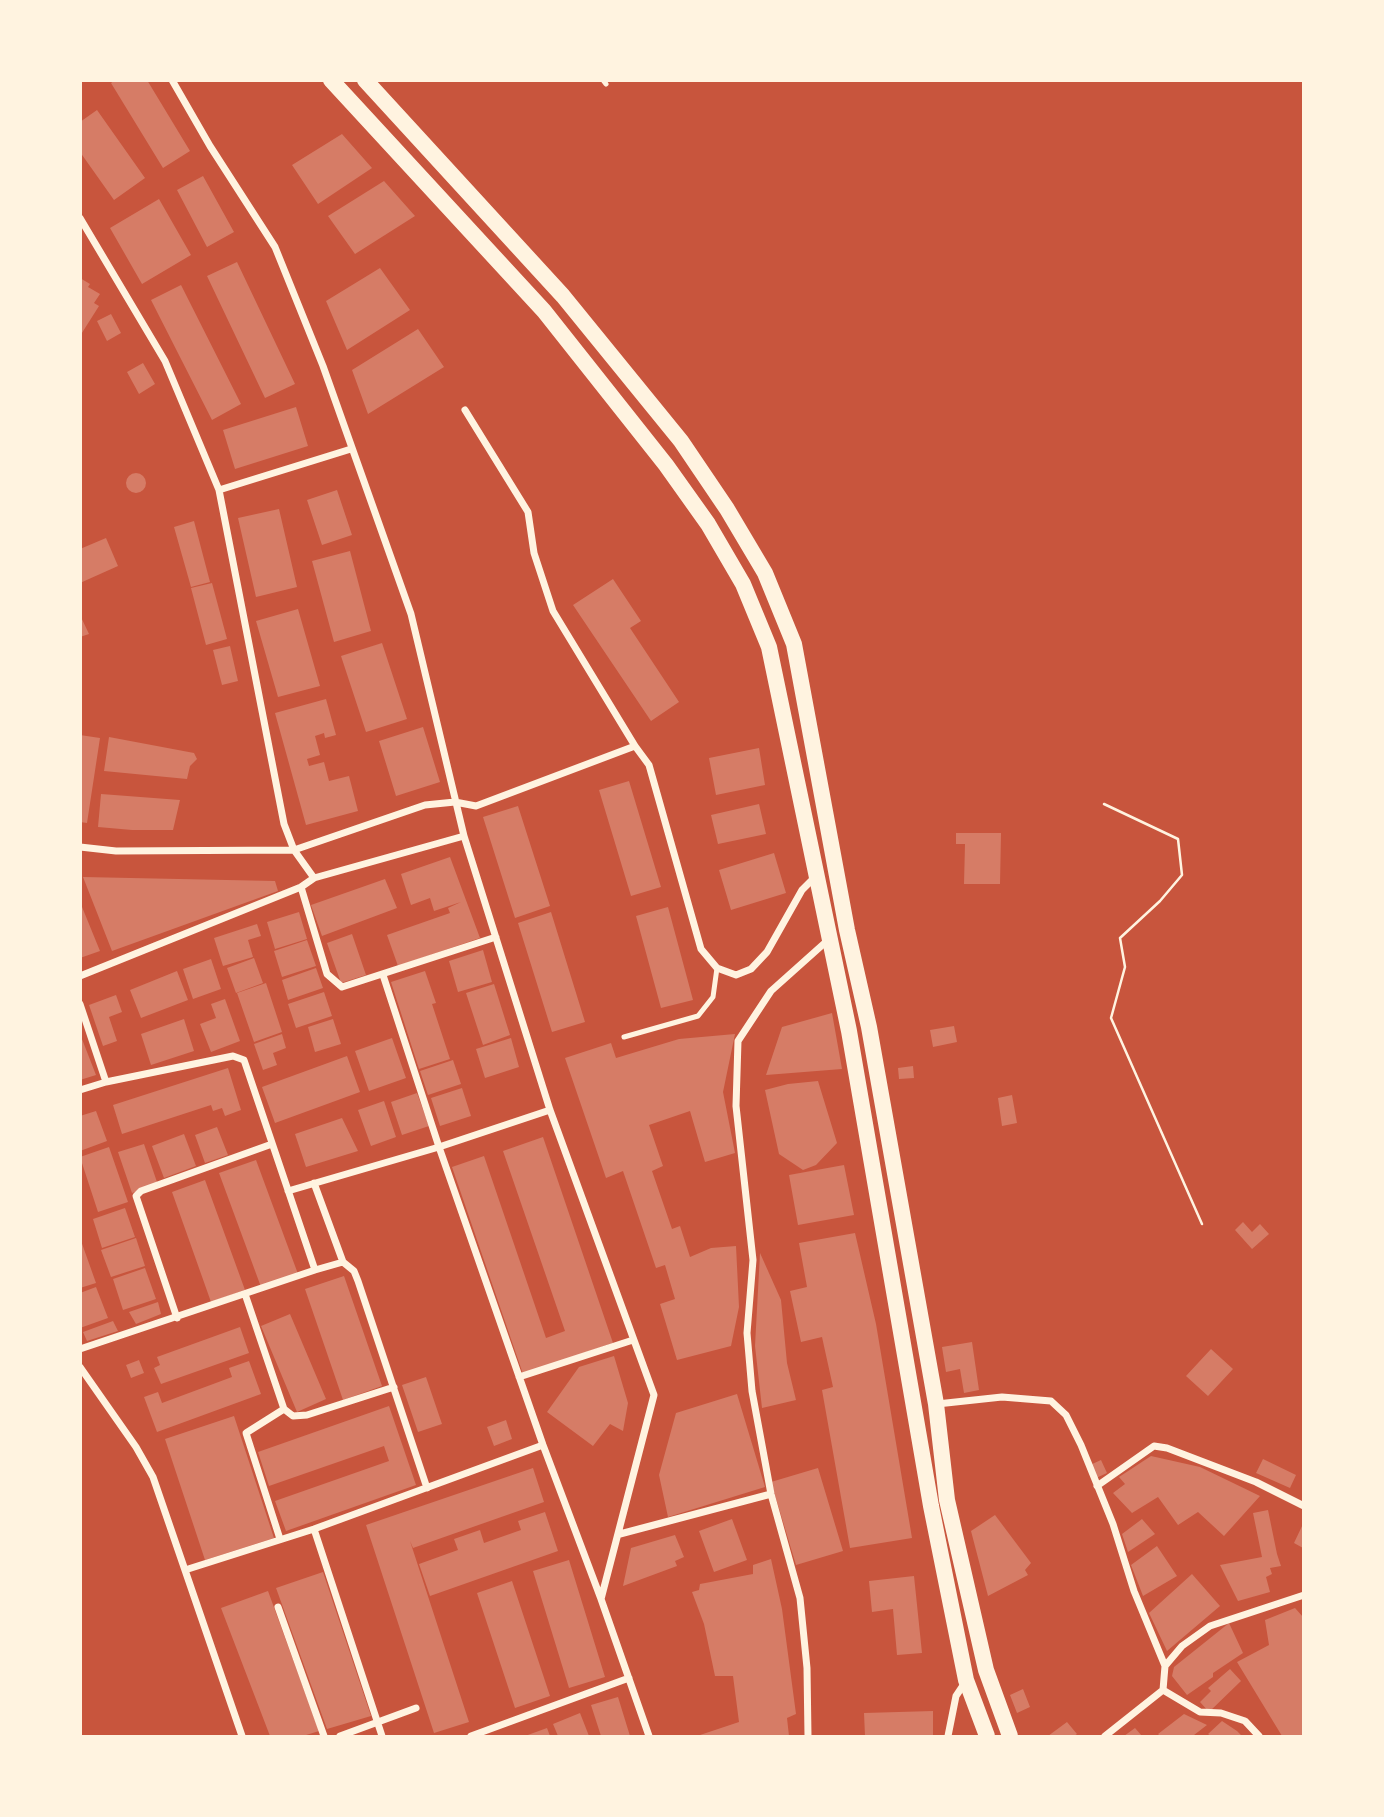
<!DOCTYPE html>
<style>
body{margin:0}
#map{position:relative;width:1384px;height:1817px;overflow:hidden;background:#c8553d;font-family:Roboto,sans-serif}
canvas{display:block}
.frame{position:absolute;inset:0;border:82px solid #fff3e0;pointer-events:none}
</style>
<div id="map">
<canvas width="1384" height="1817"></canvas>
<div class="frame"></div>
</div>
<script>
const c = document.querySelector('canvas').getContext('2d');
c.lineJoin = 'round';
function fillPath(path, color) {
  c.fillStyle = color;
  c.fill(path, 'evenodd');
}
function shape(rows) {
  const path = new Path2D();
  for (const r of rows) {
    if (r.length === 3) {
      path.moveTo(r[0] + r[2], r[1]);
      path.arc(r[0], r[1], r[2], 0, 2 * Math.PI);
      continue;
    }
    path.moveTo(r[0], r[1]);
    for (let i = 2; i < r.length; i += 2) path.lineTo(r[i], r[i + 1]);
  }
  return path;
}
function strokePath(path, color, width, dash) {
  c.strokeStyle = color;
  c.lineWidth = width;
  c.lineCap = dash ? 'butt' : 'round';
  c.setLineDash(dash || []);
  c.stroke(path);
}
fillPath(shape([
 [115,80,147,80,190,151,163,168,111,83],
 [97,110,145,178,114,200,80,152,80,122],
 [342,134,372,168,318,204,292,165],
 [203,176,234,232,207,247,177,190],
 [384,181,415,216,355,254,328,216],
 [159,199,191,255,142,284,110,228],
 [237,262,295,384,265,398,207,276],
 [380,268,410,310,347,350,326,301],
 [80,278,90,284,88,287,100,294,94,303,99,306,80,336],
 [181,285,241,404,212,420,151,300],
 [111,314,121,333,107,341,97,321],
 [418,329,444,367,368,414,352,370],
 [143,363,155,384,139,394,127,372],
 [296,407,308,446,235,469,223,430],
 [136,483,10],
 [337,490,352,535,322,545,307,500],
 [279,509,297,587,256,597,238,518],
 [194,521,210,582,191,587,174,527],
 [106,538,118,566,80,583,80,549],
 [350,551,371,631,334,642,312,561],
 [613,579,641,621,630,628,679,702,651,721,573,605],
 [212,583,227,639,206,645,191,588],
 [298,609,320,686,278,697,256,621],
 [80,615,89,634,80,637],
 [382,643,407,719,366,732,341,656],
 [230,646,238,681,222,685,213,650],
 [326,699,336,735,325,738,324,733,315,736,320,755,307,759,309,766,324,762,329,781,349,776,358,811,306,825,275,713],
 [423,727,440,782,396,796,379,741],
 [80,735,100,738,87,823,80,822],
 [109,737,194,753,197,759,190,766,187,779,104,771],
 [759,748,765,785,716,795,709,758],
 [629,781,661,887,631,896,599,790],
 [101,794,180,800,173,830,132,830,98,827],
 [759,804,766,834,718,844,711,815],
 [518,806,550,906,515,918,483,817],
 [956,833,1001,833,1000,884,964,884,965,844,956,844],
 [774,853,786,893,731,910,719,870],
 [450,857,480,938,398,966,387,935,450,913,448,908,461,902,434,911,430,898,411,905,401,874],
 [83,877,275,881,278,891,112,951],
 [385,879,397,908,322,936,311,905],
 [80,902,100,951,80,958],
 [668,907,693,1000,661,1008,636,916],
 [299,912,307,939,275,949,267,922],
 [551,912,585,1022,552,1032,518,923],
 [257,924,261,936,248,940,253,957,223,966,214,938],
 [352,934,366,975,341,983,327,943],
 [307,940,316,966,282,977,274,951],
 [483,950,492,982,458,992,449,961],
 [254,958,263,983,236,993,227,968],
 [211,959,221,989,193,999,183,969],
 [316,968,323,988,288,1000,282,980],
 [177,971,188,1000,141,1018,130,990],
 [425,971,436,1003,432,1004,450,1059,419,1069,391,982],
 [266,983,282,1032,254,1042,237,993],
 [494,984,510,1035,483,1045,466,993],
 [324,992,332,1016,296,1028,288,1004],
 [116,995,122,1012,109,1017,117,1041,103,1046,89,1005],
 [225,999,240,1041,211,1052,200,1024,216,1018,211,1004],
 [832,1013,842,1069,766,1075,782,1027],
 [184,1019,194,1051,151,1065,141,1034],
 [333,1019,341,1044,315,1052,308,1027],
 [954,1026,957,1042,933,1047,930,1030],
 [80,1034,96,1075,80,1080],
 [282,1034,286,1048,273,1053,277,1065,263,1070,254,1044],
 [735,1034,723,1092,735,1153,705,1162,690,1111,649,1125,663,1166,652,1171,672,1229,680,1226,690,1257,711,1248,736,1246,739,1307,731,1346,677,1360,660,1304,675,1299,665,1265,656,1268,623,1171,606,1178,565,1058,611,1043,616,1058,679,1039],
 [392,1038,406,1078,369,1091,355,1051],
 [511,1038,519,1067,485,1078,476,1049],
 [347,1056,360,1092,275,1123,262,1087],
 [453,1060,461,1084,428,1095,420,1071],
 [913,1066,914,1078,899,1079,898,1068],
 [228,1068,241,1110,225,1116,222,1108,213,1111,211,1105,122,1134,113,1105],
 [818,1081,837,1143,816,1165,803,1170,779,1154,765,1090,788,1084],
 [462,1088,471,1116,440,1126,431,1098],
 [417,1093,429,1126,402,1135,391,1102],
 [1012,1095,1017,1123,1002,1126,998,1098],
 [384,1101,396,1137,371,1146,358,1110],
 [96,1111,107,1141,80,1151,80,1116],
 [342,1118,358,1151,306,1167,295,1134],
 [217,1127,228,1155,205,1163,195,1135],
 [184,1134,196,1166,164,1178,152,1146],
 [543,1137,613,1343,523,1374,452,1167,484,1156,546,1338,565,1331,503,1151],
 [144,1144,158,1185,132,1193,118,1152],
 [109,1147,128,1202,98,1212,80,1157],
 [256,1160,298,1274,261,1287,219,1173],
 [844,1165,854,1215,798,1225,789,1175],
 [205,1180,245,1290,211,1302,172,1192],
 [125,1208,135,1237,102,1248,93,1219],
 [1243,1222,1252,1232,1260,1224,1269,1234,1252,1249,1235,1230],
 [855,1233,876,1324,912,1538,850,1548,822,1390,833,1387,822,1337,801,1342,790,1291,807,1287,799,1243],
 [80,1238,96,1283,80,1288],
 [136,1238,145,1266,111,1277,101,1250],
 [760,1253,781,1300,787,1363,796,1400,762,1408,755,1346],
 [145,1268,156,1299,123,1310,113,1279],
 [344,1276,382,1386,343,1400,305,1289],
 [96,1287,108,1318,80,1328,80,1293],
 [158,1302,161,1314,136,1324,129,1312],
 [290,1314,326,1399,297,1412,261,1326],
 [113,1321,118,1331,87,1341,83,1332],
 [240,1327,249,1353,161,1384,154,1368,160,1365,157,1357],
 [972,1342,979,1390,964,1393,960,1369,946,1372,942,1347],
 [1211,1349,1233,1369,1208,1396,1186,1376],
 [614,1356,628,1403,623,1431,610,1424,593,1446,547,1412,579,1367],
 [139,1360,144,1373,131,1378,126,1365],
 [249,1361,261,1394,157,1432,144,1397,158,1392,162,1403,232,1377,229,1368],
 [426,1377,442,1424,418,1432,402,1385],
 [737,1394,765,1487,668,1517,659,1475,676,1413],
 [389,1406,416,1485,286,1531,275,1501,389,1461,384,1446,269,1486,258,1452],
 [234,1416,274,1538,205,1560,165,1439],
 [506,1420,512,1439,494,1446,487,1427],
 [1151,1456,1200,1467,1260,1496,1224,1536,1198,1512,1178,1525,1158,1497,1132,1513,1113,1493,1125,1484,1119,1477],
 [1263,1459,1296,1475,1290,1488,1256,1473],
 [1101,1460,1107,1473,1096,1478,1090,1465],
 [533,1468,544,1502,413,1548,410,1541,469,1722,434,1733,366,1525],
 [818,1468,843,1551,796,1565,771,1482],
 [1268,1510,1277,1554,1281,1566,1270,1568,1272,1574,1266,1577,1270,1592,1238,1601,1220,1565,1262,1557,1253,1513],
 [545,1512,558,1551,430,1596,419,1564,458,1550,454,1539,480,1530,484,1543,521,1530,518,1521],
 [995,1515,1031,1563,1025,1570,1028,1575,988,1596,971,1531],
 [732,1519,747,1560,714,1572,699,1531],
 [1142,1519,1155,1534,1128,1552,1122,1534],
 [1303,1524,1303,1548,1294,1543],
 [675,1535,684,1557,675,1561,677,1566,623,1586,631,1548],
 [1157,1546,1177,1576,1143,1596,1131,1565],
 [771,1559,782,1609,796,1714,787,1718,789,1736,697,1736,739,1722,733,1676,715,1676,704,1624,692,1592,699,1590,700,1584,753,1574,753,1565],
 [569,1560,605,1677,569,1688,533,1571],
 [323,1572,371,1716,327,1729,276,1588],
 [1192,1574,1220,1606,1167,1651,1149,1613],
 [914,1576,922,1653,897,1655,893,1609,872,1612,869,1581],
 [512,1581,550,1696,515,1708,477,1593],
 [268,1591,319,1731,303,1736,270,1736,221,1608],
 [1295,1608,1303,1617,1303,1736,1282,1736,1237,1662,1269,1645,1265,1620],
 [1229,1623,1243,1653,1213,1673,1213,1677,1187,1695,1172,1676,1174,1667],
 [1230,1669,1241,1681,1209,1712,1200,1702,1211,1691,1208,1688],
 [1023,1689,1030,1707,1017,1713,1010,1695],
 [618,1697,630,1736,601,1736,591,1705],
 [933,1711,933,1736,865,1736,864,1713],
 [580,1713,589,1736,558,1736,553,1724],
 [1184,1714,1207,1725,1194,1735,1196,1736,1160,1736,1158,1734],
 [1222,1721,1237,1731,1242,1736,1211,1736,1208,1734],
 [1067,1722,1077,1734,1074,1736,1048,1736],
 [547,1728,550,1736,525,1736],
 [1135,1728,1142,1736,1124,1736]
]), '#d67c66');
strokePath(shape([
 [1104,804,1178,839,1182,875,1160,901,1120,938,1125,967,1111,1018,1202,1224]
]), '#fff3e0', 2.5);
strokePath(shape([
 [603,80,606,84],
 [624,1037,698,1016,713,997,717,968]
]), '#fff3e0', 5);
strokePath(shape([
 [172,80,210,146,275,247,323,366,411,614,464,836,550,1110,654,1395,601,1599,649,1736],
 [80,218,165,361,219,490,284,824,294,850,314,878],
 [465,410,528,512,534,553,553,611,635,746,649,765,701,949,717,968,736,975,751,969,767,952,802,890,816,876],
 [219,490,351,449],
 [80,847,116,851,294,850,425,805,455,802,476,806,635,746],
 [301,887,327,974,342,987,496,937],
 [383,975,439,1147,543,1445,601,1599],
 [80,976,301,887,314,878,464,836],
 [80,1004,106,1082],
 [80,1090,106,1082,233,1056,244,1060,315,1270,80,1349],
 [314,1183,343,1262,354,1271,358,1281,427,1488],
 [288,1191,439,1147,550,1110],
 [315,1270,343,1262],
 [245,1294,284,1409,293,1416,307,1415,394,1387],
 [177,1318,136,1196,141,1191,272,1144],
 [80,1367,136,1447,153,1477,242,1736],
 [519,1377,633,1340],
 [937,1404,1002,1397,1051,1401,1066,1415,1081,1445,1113,1524,1134,1591,1165,1666],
 [1097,1486,1154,1446,1167,1448,1256,1482,1304,1506],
 [314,1529,382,1736],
 [620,1534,771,1494],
 [280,1539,246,1433,284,1409],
 [185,1570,314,1529,543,1445],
 [278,1607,324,1736],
 [1163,1690,1200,1712,1221,1713,1245,1721,1259,1736],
 [340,1736,416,1708],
 [471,1736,629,1678],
 [808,1736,807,1668,800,1598,771,1494,752,1391,747,1333,753,1260,736,1106,738,1041,771,991,828,940],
 [948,1736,956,1696,966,1681],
 [1105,1736,1163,1690,1165,1666,1182,1646,1210,1626,1304,1595]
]), '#fff3e0', 7);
strokePath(shape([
 [331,80,544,311,666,465,708,524,743,584,769,647,849,1031,931,1506,966,1680,987,1736],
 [365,80,563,296,681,441,727,509,765,573,794,644,847,930,869,1027,936,1404,947,1500,986,1670,1010,1736]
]), '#fff3e0', 16);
</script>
